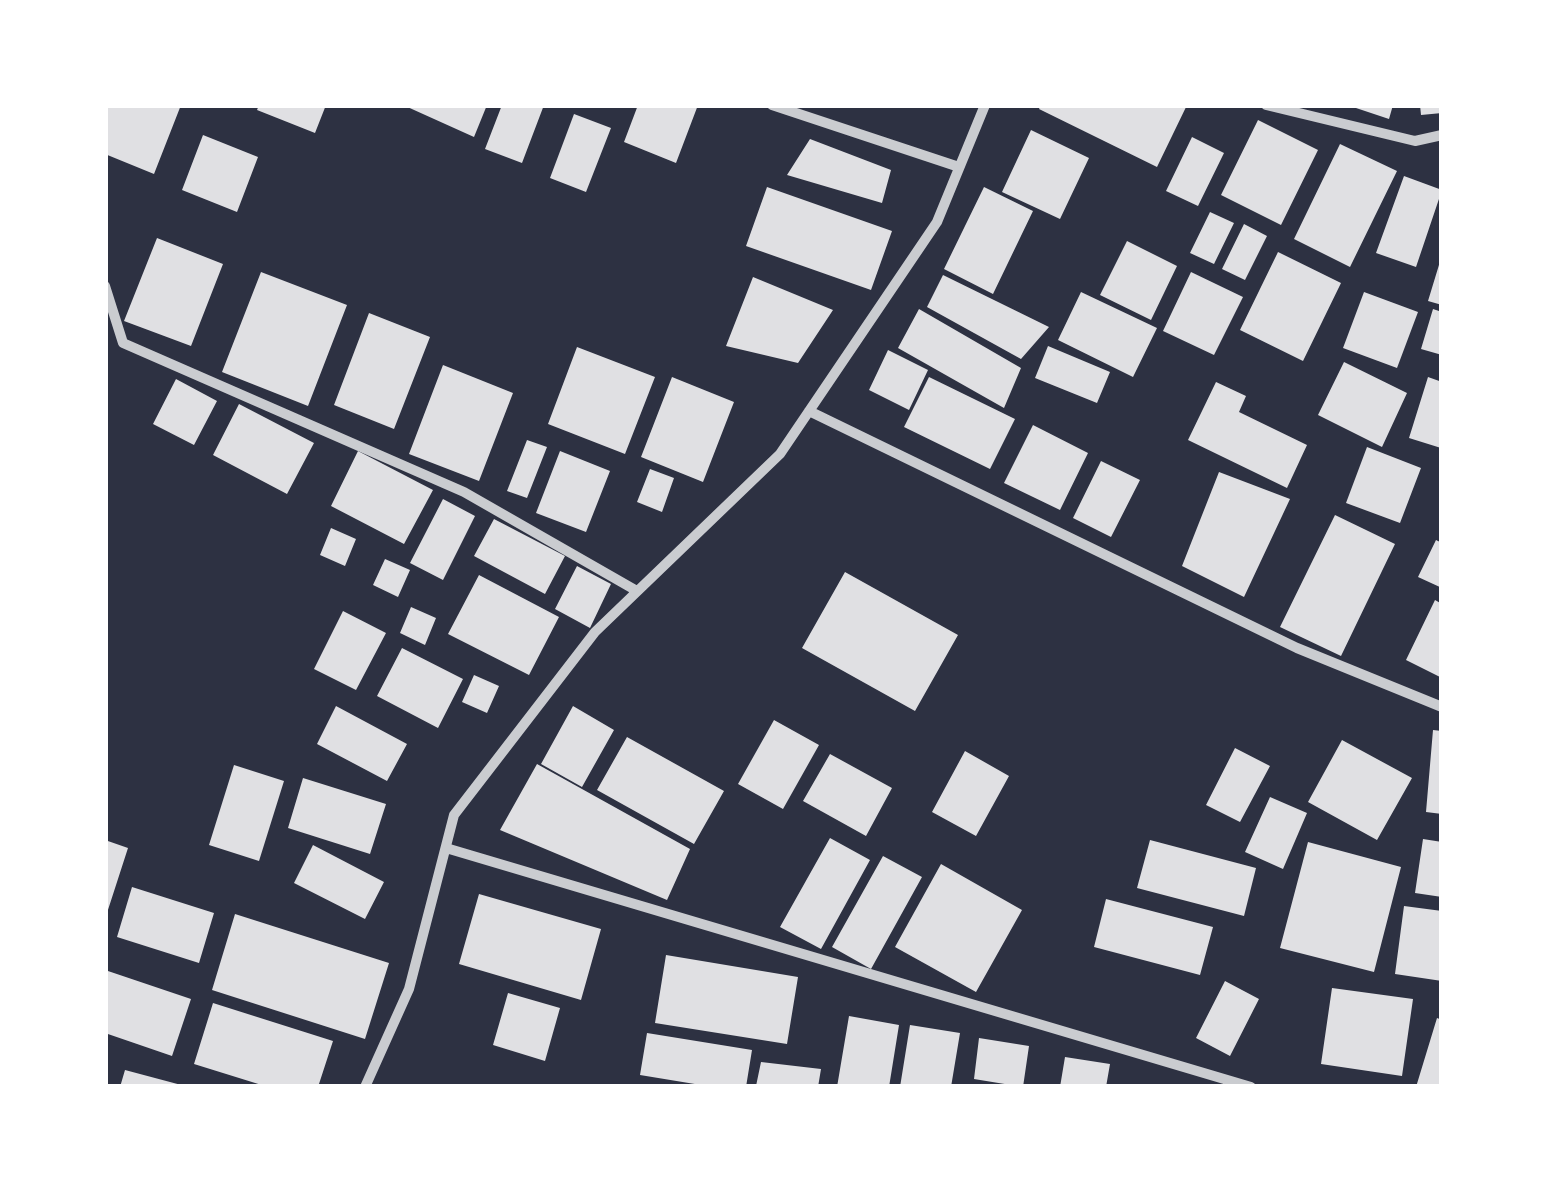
<!DOCTYPE html>
<style>
body{margin:0}
#map{position:relative;width:1547px;height:1192px;overflow:hidden;background:#2d3142;font-family:Literata,serif}
canvas{display:block}
.frame{position:absolute;inset:0;border:108px solid #fff;pointer-events:none}
</style>
<div id="map">
<canvas width="1547" height="1192"></canvas>
<div class="frame"></div>
</div>
<script>
const c = document.querySelector('canvas').getContext('2d');
c.lineJoin = 'round';
function fillPath(path, color) {
  c.fillStyle = color;
  c.fill(path, 'evenodd');
}
function shape(rows) {
  const path = new Path2D();
  for (const r of rows) {
    path.moveTo(r[0], r[1]);
    for (let i = 2; i < r.length; i += 2) path.lineTo(r[i], r[i + 1]);
  }
  return path;
}
function strokePath(path, color, width, dash) {
  c.strokeStyle = color;
  c.lineWidth = width;
  c.lineCap = dash ? 'butt' : 'round';
  c.setLineDash(dash || []);
  c.stroke(path);
}
fillPath(shape([
 [105,105,181,105,154,174,105,154],
 [259,105,326,105,315,133,257,110],
 [403,105,487,105,474,137],
 [502,105,544,105,522,163,485,149],
 [638,105,698,105,676,163,624,142],
 [1041,105,1187,105,1157,167,1039,109],
 [1347,105,1393,105,1389,119],
 [1420,105,1442,105,1442,113,1421,115],
 [574,114,611,128,586,192,550,178],
 [1258,120,1318,150,1281,225,1221,195],
 [1031,130,1089,158,1060,219,1002,192],
 [203,135,258,157,237,212,182,190],
 [1192,137,1224,153,1198,206,1166,191],
 [810,139,891,170,882,203,787,175],
 [1340,144,1397,171,1350,267,1294,239],
 [1404,176,1442,190,1416,267,1376,253],
 [767,187,892,231,871,290,746,246],
 [984,187,1033,211,993,294,944,269],
 [1210,212,1234,223,1214,264,1190,253],
 [1244,224,1267,236,1245,280,1222,269],
 [157,238,223,264,191,346,124,321],
 [1127,241,1177,266,1151,320,1100,295],
 [1278,252,1341,283,1303,361,1240,330],
 [1442,255,1442,305,1428,301],
 [261,272,347,305,308,406,222,372],
 [1191,272,1243,297,1214,355,1163,331],
 [943,275,1049,327,1021,359,927,307],
 [753,277,833,310,798,363,726,346],
 [1081,292,1157,328,1133,377,1058,340],
 [1364,292,1418,312,1397,368,1343,348],
 [919,309,1021,368,1004,408,898,348],
 [1433,309,1442,312,1442,355,1421,349],
 [369,313,430,337,394,429,334,405],
 [1048,346,1110,372,1097,403,1035,378],
 [577,347,655,377,625,454,548,424],
 [888,350,928,370,909,410,869,390],
 [1344,362,1407,393,1382,447,1318,415],
 [443,365,513,393,479,481,409,454],
 [672,377,734,402,703,482,641,457],
 [929,377,1015,419,990,469,904,427],
 [1428,377,1442,382,1441,448,1409,438],
 [176,379,217,401,194,445,153,424],
 [1216,382,1246,396,1239,412,1307,445,1287,488,1188,440],
 [239,404,314,443,287,494,213,455],
 [1033,425,1088,453,1060,510,1004,483],
 [527,440,547,447,527,498,507,491],
 [1367,447,1421,468,1400,523,1346,503],
 [358,451,433,490,404,544,331,506],
 [560,451,610,471,586,532,536,513],
 [1101,461,1140,480,1111,537,1073,518],
 [650,469,674,478,662,512,637,502],
 [1219,472,1290,499,1244,597,1182,566],
 [443,499,475,516,443,580,410,563],
 [1335,515,1395,544,1341,656,1280,627],
 [494,519,565,556,545,594,474,556],
 [331,528,356,539,345,566,320,555],
 [1436,540,1442,543,1442,588,1418,577],
 [385,559,410,570,398,597,373,585],
 [577,566,611,584,590,628,555,609],
 [845,572,958,635,915,711,802,648],
 [479,575,559,617,529,675,448,634],
 [1435,600,1442,604,1442,678,1406,660],
 [411,607,436,618,425,645,400,633],
 [343,611,386,633,356,690,314,669],
 [402,648,463,679,438,728,377,696],
 [474,675,499,686,487,713,462,702],
 [336,706,407,744,387,781,317,744],
 [573,706,614,730,582,787,541,764],
 [774,720,819,745,783,809,738,784],
 [1433,730,1442,731,1442,814,1426,812],
 [627,737,724,791,694,844,597,790],
 [1342,740,1412,778,1377,840,1308,802],
 [1235,748,1270,766,1240,822,1206,805],
 [965,751,1009,776,976,836,932,812],
 [830,754,892,788,866,836,803,801],
 [537,764,690,849,667,900,500,830],
 [234,765,284,781,259,861,209,845],
 [303,778,386,804,370,854,288,828],
 [1270,797,1307,813,1283,869,1245,852],
 [830,838,870,860,821,949,780,927],
 [1423,839,1442,842,1442,897,1415,893],
 [105,840,128,848,106,916,105,916],
 [1150,840,1256,868,1244,916,1137,888],
 [1308,842,1401,867,1374,972,1280,948],
 [313,845,384,882,365,919,294,883],
 [883,856,922,877,871,969,832,947],
 [941,864,1022,910,976,992,895,947],
 [132,887,214,913,199,963,117,937],
 [479,894,601,929,581,1000,459,964],
 [1106,899,1213,927,1200,975,1094,947],
 [1404,906,1442,911,1442,981,1395,974],
 [235,914,389,963,365,1039,212,990],
 [666,955,798,977,787,1044,655,1023],
 [105,970,191,999,172,1056,105,1033],
 [1225,981,1259,999,1230,1056,1196,1038],
 [1332,988,1413,999,1402,1076,1321,1064],
 [508,993,560,1008,545,1061,493,1045],
 [213,1003,333,1041,318,1087,268,1087,194,1064],
 [849,1016,899,1025,889,1087,837,1087],
 [1437,1018,1442,1020,1442,1087,1416,1087],
 [910,1025,960,1033,951,1087,900,1087],
 [647,1033,752,1050,746,1087,713,1087,640,1075],
 [979,1038,1029,1046,1023,1087,974,1079],
 [1065,1057,1110,1064,1106,1087,1060,1087],
 [761,1062,821,1069,818,1087,756,1086],
 [125,1070,185,1086,185,1087,120,1087]
]), '#e0e0e3');
strokePath(shape([
 [772,105,959,167],
 [1266,105,1415,141,1442,135],
 [105,286,123,343,464,492,637,591],
 [809,411,1297,648,1442,707],
 [446,848,1251,1087],
 [365,1087,409,989,454,815,595,632,780,454,937,222,985,105]
]), '#caccd0', 10);
</script>
